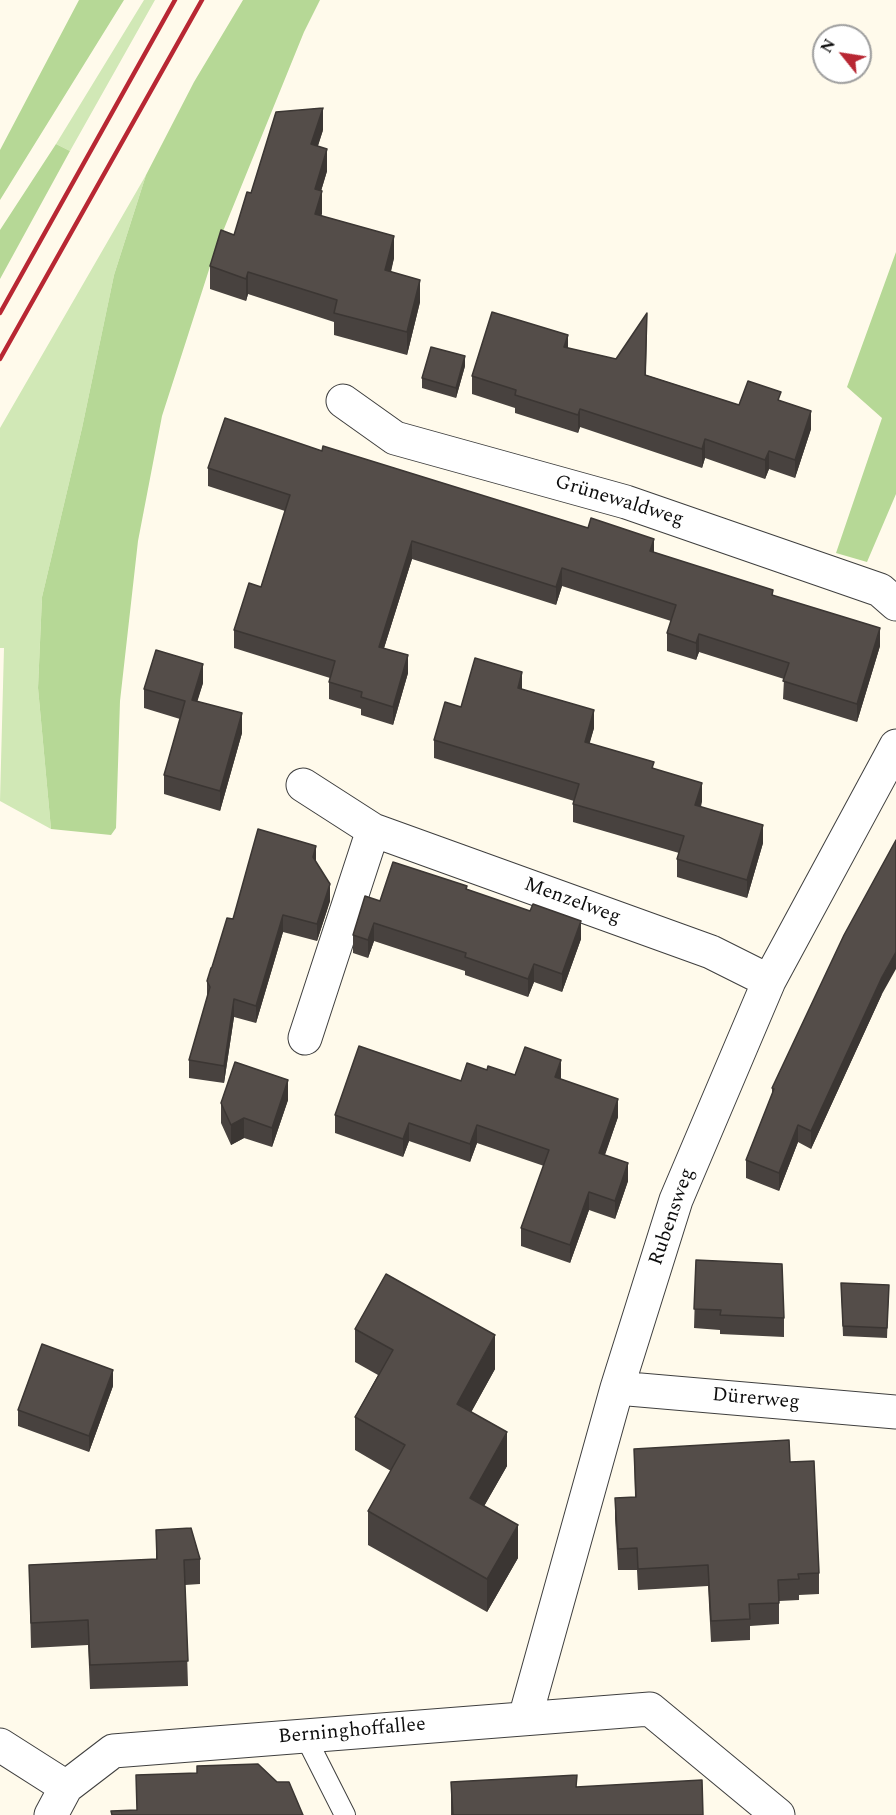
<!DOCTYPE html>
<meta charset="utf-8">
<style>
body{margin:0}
#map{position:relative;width:896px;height:1815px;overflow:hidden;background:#fffaeb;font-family:Spectral,serif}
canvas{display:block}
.north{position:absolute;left:812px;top:24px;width:60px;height:60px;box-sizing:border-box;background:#fff;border:2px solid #9e9e9e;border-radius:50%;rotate:300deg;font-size:16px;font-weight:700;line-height:24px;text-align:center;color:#0c0c0c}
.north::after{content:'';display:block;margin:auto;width:21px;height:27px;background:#b82733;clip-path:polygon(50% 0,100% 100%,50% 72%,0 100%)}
</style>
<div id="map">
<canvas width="896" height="1815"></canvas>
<div class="north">N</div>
</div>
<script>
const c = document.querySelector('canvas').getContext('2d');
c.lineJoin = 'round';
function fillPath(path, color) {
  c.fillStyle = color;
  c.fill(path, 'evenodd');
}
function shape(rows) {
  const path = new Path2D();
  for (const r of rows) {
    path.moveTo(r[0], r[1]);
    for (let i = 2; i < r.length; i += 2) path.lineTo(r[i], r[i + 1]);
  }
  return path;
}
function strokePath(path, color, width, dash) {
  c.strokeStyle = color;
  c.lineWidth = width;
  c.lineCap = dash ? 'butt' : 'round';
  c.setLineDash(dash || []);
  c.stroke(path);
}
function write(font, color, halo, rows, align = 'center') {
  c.font = font + ' Spectral,serif';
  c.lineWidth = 6;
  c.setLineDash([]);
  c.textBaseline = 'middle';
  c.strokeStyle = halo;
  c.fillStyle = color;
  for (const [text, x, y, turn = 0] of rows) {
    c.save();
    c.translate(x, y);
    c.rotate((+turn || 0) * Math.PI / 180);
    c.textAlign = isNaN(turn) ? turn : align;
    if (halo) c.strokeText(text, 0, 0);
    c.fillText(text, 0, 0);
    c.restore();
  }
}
fillPath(shape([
 [144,0,155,0,70,151,56,144],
 [146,175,114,275,82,428,42,597,38,688,51,829,0,801,4,648,0,648,0,428]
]), '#d1e8b6');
fillPath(shape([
 [79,0,124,0,0,200,0,150],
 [243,0,320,0,304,32,215,251,162,416,138,541,120,701,116,828,111,835,51,829,38,688,42,597,82,428,114,275,146,175,194,82],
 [56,144,70,151,0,279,0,230],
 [896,252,896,494,867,562,836,553,882,418,847,387]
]), '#b6d896');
const lane = shape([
 [305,1736,345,1815]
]);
const street = shape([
 [343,401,395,438,626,502,880,590,896,604],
 [303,785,373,830,711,952,769,981],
 [305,1038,373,830],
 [617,1388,896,1412],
 [525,1718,617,1388,676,1200,769,981,896,746],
 [0,1745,66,1787],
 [51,1815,66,1787,113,1751,650,1709,778,1815]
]);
strokePath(lane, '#3f3f3f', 22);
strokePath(street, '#3f3f3f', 35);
strokePath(lane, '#fff', 20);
strokePath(street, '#fff', 33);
strokePath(shape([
 [0,313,175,0],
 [0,359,202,0]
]), '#b82733', 4.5);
fillPath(shape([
 [323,130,318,146,327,171,321,191,321,215,394,258,391,272,420,302,407,355,334,335,334,322,248,294,246,301,210,289,210,266,234,235,251,193],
 [647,332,646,375,739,405,781,401,811,429,795,478,769,469,765,479,705,458,702,468,580,427,578,433,515,413,515,408,472,394,472,376,568,348,616,359],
 [465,366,456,398,422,388,422,378],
 [322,451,654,552,773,595,880,646,857,722,783,699,784,679,699,652,696,660,667,651,667,633,671,621,562,586,556,605,412,559,384,648,408,673,393,725,361,715,361,709,329,699,329,682,330,678,234,648,234,630,261,587,285,511,208,486,208,468],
 [203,683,197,701,242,733,220,811,164,794,164,775,180,719,144,708,144,689],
 [522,690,594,728,589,744,654,768,702,801,701,807,763,843,747,898,677,877,677,859,679,853,573,822,573,804,574,801,434,758,434,740,461,707],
 [316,862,330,901,317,941,283,932,256,1023,234,1017,224,1083,189,1078,189,1060,207,998,207,981,233,919],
 [467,889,581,939,562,992,534,982,528,997,465,975,465,971,374,941,368,958,353,953,353,935,380,901],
 [882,994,811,1149,798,1142,779,1191,746,1178,746,1160,772,1094,772,1088],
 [487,1070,515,1075,561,1078,560,1079,618,1117,605,1155,628,1181,615,1219,589,1210,570,1263,521,1246,521,1228,544,1166,477,1143,470,1162,409,1141,403,1157,335,1133,335,1115,461,1081],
 [288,1100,272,1147,244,1138,231,1145,221,1123,221,1103],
 [696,1260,784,1318,784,1337,720,1334,720,1330,694,1328],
 [841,1283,889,1285,887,1338,843,1336],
 [355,1329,495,1369,471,1412,507,1466,484,1506,518,1558,487,1612,368,1545,368,1511,391,1471,355,1450,355,1417,378,1375,355,1362],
 [113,1386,89,1452,18,1426,18,1410],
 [634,1449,790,1462,819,1573,819,1594,799,1595,799,1600,779,1601,779,1624,750,1626,750,1640,711,1642,708,1586,638,1590,637,1570,618,1570,615,1519,615,1498,635,1497],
 [156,1530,200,1559,200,1584,185,1585,188,1686,90,1689,88,1645,31,1648,29,1565,156,1559],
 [451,1782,577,1787,703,1815,451,1815]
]), '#48423f');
fillPath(shape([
 [323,108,323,130,311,166,311,144],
 [327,149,327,171,315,211,315,189],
 [322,191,322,214,315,236,315,214],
 [394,236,394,258,385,293,385,270],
 [248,272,248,294,246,301,246,279],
 [420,280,420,302,407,355,407,332],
 [568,335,568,353,564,347],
 [465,356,465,366,456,398,456,388],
 [580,409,580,427,578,433,578,415],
 [811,411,811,429,795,478,795,460],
 [705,439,705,458,702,468,702,449],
 [769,451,769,469,765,479,765,460],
 [654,539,654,557,650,551],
 [412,541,412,559,379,664,379,647],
 [562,568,562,586,556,605,556,587],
 [880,628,880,646,857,722,857,704],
 [699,634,699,652,696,660,696,643],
 [408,655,408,673,393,725,393,707],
 [203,664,203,683,192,719,192,700],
 [522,672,522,690,518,688],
 [594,710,594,728,585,760,585,742],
 [242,713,242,733,220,811,220,791],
 [702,783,702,801,695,823,695,805],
 [763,825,763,843,747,898,747,880],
 [316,846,316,863,313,857],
 [330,884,330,901,317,941,317,924],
 [283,915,283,932,256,1023,256,1006],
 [581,921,581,939,562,992,562,974],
 [374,923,374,941,368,958,368,940],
 [896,952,896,969,882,994,811,1149,811,1131,882,977],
 [534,964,534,982,528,997,528,979],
 [234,999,234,1017,224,1083,224,1066],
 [561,1060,561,1078,555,1095,555,1077],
 [288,1080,288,1100,272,1147,272,1128],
 [618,1099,618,1117,599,1171,599,1153],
 [244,1118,244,1138,231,1145,231,1125],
 [409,1123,409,1141,403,1157,403,1139],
 [477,1125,477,1143,470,1162,470,1144],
 [798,1125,798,1142,779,1191,779,1173],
 [628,1163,628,1181,615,1219,615,1201],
 [589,1192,589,1210,570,1263,570,1245],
 [495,1335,495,1369,457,1438,457,1404],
 [113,1370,113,1386,89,1452,89,1436],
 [507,1432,507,1466,470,1531,470,1498],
 [518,1525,518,1558,487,1612,487,1579]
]), '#3b3633');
const building = shape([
 [323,108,311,144,327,149,315,189,322,191,315,214,394,236,385,270,420,280,407,332,334,313,337,300,248,272,246,279,210,266,221,230,234,235,247,192,251,193,276,112,323,108],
 [492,312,568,335,564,347,616,359,647,313,645,375,739,405,748,381,781,392,778,400,811,411,795,460,769,451,765,460,705,439,702,449,580,409,578,415,515,395,516,390,472,376,492,312],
 [431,347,465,356,456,388,422,378,431,347],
 [225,418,322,451,323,446,588,528,591,518,654,539,650,551,773,590,772,595,880,628,857,704,783,681,789,663,699,634,696,643,667,633,676,605,562,568,556,587,412,541,379,647,408,655,393,707,361,697,362,692,329,682,335,661,234,630,249,583,261,587,290,495,208,468,225,418],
 [156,650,203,664,192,700,242,713,220,791,164,775,185,701,144,689,156,650],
 [475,658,522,672,518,688,594,710,585,742,654,762,652,768,702,783,695,805,763,825,747,880,677,859,684,836,573,804,579,784,434,740,445,702,461,707,475,658],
 [258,829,316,846,313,857,330,884,317,924,283,915,256,1006,234,999,224,1066,189,1060,210,987,207,981,211,968,212,967,227,918,233,919,258,829],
 [896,840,896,952,882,977,811,1131,798,1125,779,1173,746,1160,774,1089,772,1088,844,935,896,840],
 [393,862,467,886,466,889,530,911,533,904,581,921,562,974,534,964,528,979,465,957,466,953,374,923,368,940,353,935,365,896,380,901,393,862],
 [359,1046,461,1081,467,1063,487,1070,488,1066,515,1075,525,1047,561,1060,555,1077,618,1099,599,1153,628,1163,615,1201,589,1192,570,1245,521,1228,549,1150,477,1125,470,1144,409,1123,403,1139,335,1115,359,1046],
 [235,1062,288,1080,272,1128,244,1118,231,1125,221,1103,235,1062],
 [696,1260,782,1264,784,1318,720,1315,721,1310,694,1309,696,1260],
 [386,1274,495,1335,457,1404,507,1432,470,1498,518,1525,487,1579,368,1511,405,1445,355,1417,393,1350,355,1329,386,1274],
 [841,1283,889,1285,887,1328,843,1326,841,1283],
 [42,1344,113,1370,89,1436,18,1410,42,1344],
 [789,1440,790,1462,814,1461,819,1573,798,1574,799,1579,778,1580,779,1603,749,1604,750,1619,711,1621,708,1565,638,1569,637,1548,618,1549,615,1498,636,1497,634,1449,789,1440],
 [191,1528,200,1559,184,1560,188,1661,90,1665,88,1620,31,1623,29,1565,157,1559,156,1530,191,1528],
 [258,1764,277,1782,289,1782,303,1815,112,1815,111,1811,137,1810,136,1775,197,1773,197,1766,258,1764],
 [577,1775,576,1787,702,1780,703,1815,453,1815,451,1782,577,1775]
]);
fillPath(building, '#544d49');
strokePath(building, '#3b3633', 1.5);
write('20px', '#0c0c0c', '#fff', [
 ["Grünewaldweg",619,502,17],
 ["Menzelweg",572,902,20],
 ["Rubensweg",673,1217,-71],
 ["Dürerweg",756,1400,5],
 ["Berninghoffallee",352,1732,-5]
]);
</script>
